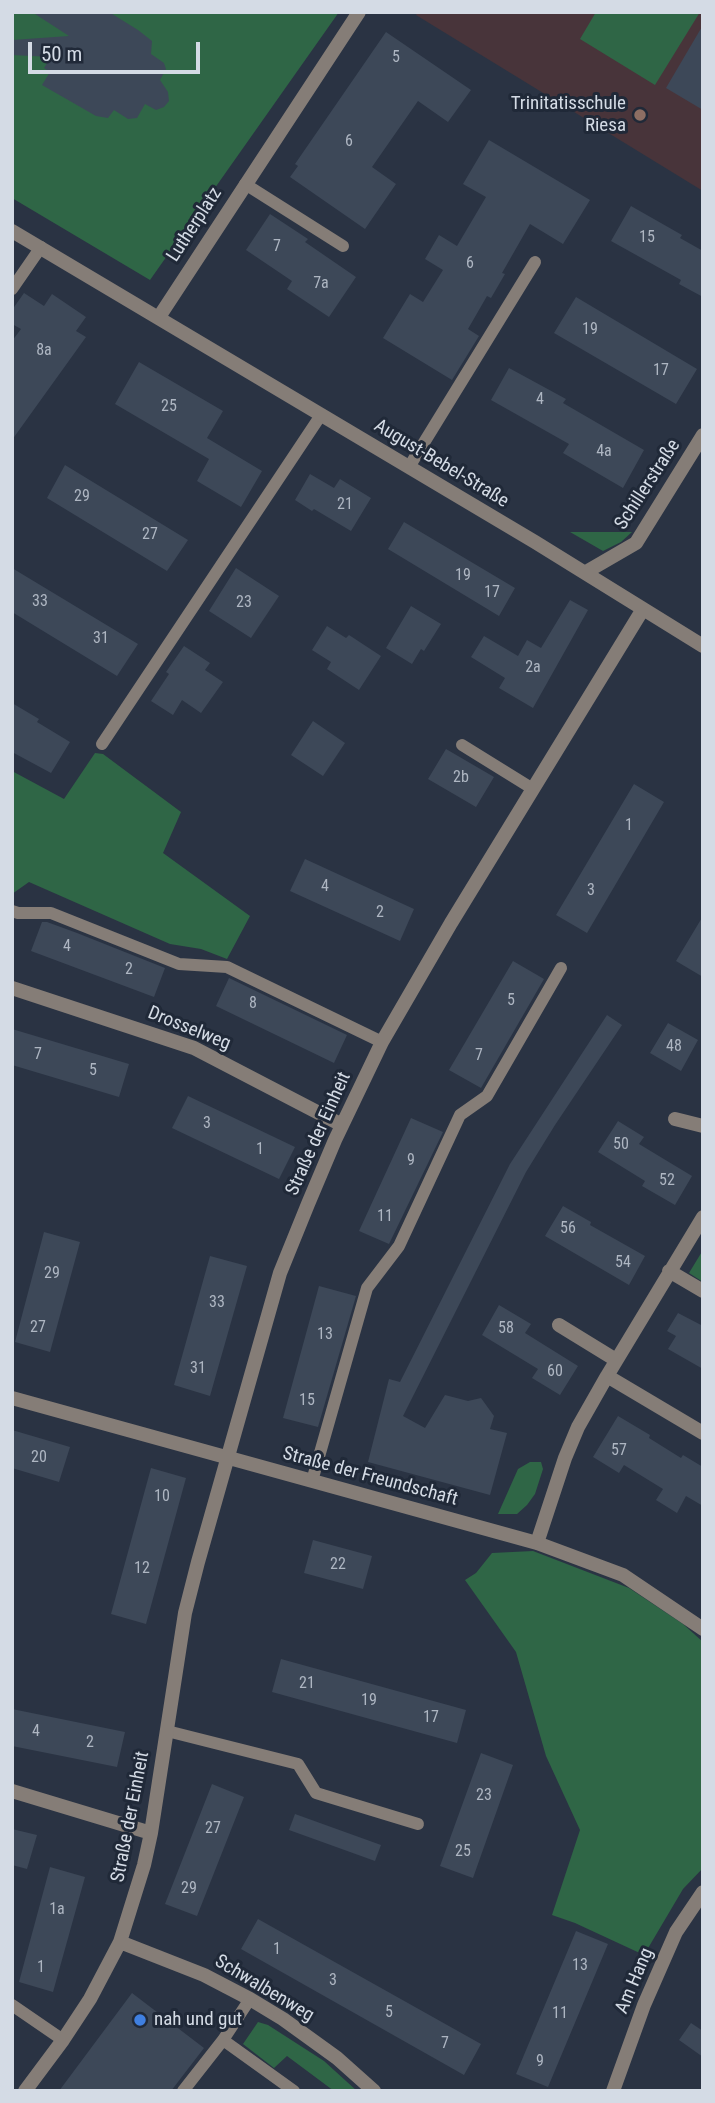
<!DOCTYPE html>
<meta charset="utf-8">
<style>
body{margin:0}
#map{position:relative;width:715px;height:2103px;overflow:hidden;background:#2a3343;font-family:"Roboto Condensed",sans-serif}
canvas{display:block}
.frame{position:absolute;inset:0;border:14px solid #d4dbe5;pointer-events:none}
.scale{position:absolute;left:28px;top:42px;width:172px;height:32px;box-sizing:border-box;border:4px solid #d4dbe5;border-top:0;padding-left:9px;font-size:21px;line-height:24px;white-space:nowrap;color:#d4dbe5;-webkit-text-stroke:5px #202938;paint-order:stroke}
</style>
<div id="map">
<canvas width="715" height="2103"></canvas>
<div class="frame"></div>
<div class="scale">50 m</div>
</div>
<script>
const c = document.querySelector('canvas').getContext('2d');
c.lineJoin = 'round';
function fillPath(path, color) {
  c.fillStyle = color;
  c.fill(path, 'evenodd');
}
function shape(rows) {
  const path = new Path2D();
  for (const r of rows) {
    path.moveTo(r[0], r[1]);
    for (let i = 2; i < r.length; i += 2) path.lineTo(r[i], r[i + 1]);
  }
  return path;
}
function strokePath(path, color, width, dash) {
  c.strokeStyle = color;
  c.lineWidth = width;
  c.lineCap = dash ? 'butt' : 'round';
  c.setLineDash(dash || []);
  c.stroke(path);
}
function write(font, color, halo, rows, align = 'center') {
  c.font = font + ' "Roboto Condensed",sans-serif';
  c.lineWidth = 6;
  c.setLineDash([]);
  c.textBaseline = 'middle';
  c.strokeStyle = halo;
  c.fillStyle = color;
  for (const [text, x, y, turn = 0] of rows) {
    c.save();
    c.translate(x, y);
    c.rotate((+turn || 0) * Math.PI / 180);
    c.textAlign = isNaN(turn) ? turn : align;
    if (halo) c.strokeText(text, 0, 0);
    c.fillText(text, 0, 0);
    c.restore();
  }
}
fillPath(shape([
 [418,12,703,12,703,191,416,15]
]), '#48343a');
fillPath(shape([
 [12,12,339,12,150,280,12,198],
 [596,12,700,12,655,85,580,39],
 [570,532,632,532,621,542,603,551],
 [95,753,103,754,181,812,163,853,250,916,227,959,201,949,170,944,29,882,12,894,12,771,64,799],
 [703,1250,703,1282,689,1273],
 [530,1462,541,1462,543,1469,535,1494,527,1505,517,1514,498,1514,518,1469],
 [533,1551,629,1588,683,1624,703,1642,703,1868,683,1889,644,1955,575,1923,552,1915,580,1830,546,1756,516,1652,465,1580,476,1573,492,1553],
 [258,2022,268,2025,324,2061,357,2091,334,2091,287,2056,274,2068,243,2044]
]), '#2f6646');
fillPath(shape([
 [32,12,109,12,138,30,152,41,151,54,164,63,166,69,160,80,168,92,169,101,164,107,156,110,145,104,137,118,128,119,114,110,108,118,96,116,42,85,50,72,44,68,51,57,12,55,12,40,69,36],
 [703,25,703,110,666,88],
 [386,32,471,90,448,122,418,101,372,167,396,184,365,229,290,177,298,166,295,164],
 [489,140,590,200,563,244,530,224,502,273,505,274,491,298,487,296,468,329,479,336,452,380,383,338,410,294,423,302,443,270,425,259,439,235,457,246,486,197,463,184],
 [631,206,682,235,680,238,703,251,703,297,679,284,681,280,611,241],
 [270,214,308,239,305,242,356,277,329,317,287,289,292,281,246,250],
 [24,293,44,306,52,294,86,317,76,331,86,337,12,440,12,341,21,329,12,324,12,310],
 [576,297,697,369,676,404,554,333],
 [139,362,223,411,207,438,262,471,241,507,197,481,209,459,115,404],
 [509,368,566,399,563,403,644,450,623,488,563,453,569,444,491,400],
 [65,465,188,540,167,571,47,498],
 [310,474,334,488,340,479,371,498,351,531,314,509,312,511,295,500],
 [404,522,515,588,499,616,388,549],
 [12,568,138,644,117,676,12,612],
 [236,568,279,596,251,638,209,611],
 [570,600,588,610,533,708,499,688,505,678,471,657,484,636,518,656,527,640,541,648],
 [411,606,441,624,424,651,421,649,412,664,386,648],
 [327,626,346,638,349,635,381,656,359,690,327,669,331,662,312,650],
 [184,646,210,663,205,670,223,682,201,713,182,700,173,715,151,701,169,674,166,672],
 [12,703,39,719,37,722,70,742,51,773,12,752],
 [313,721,345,743,323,776,291,755],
 [446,749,494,777,476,807,428,779],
 [634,784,664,802,587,933,556,915],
 [305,859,414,909,400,941,290,891],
 [703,916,703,977,676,961],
 [42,922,47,922,77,933,165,968,154,997,31,951],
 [513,961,544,979,481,1088,449,1070],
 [229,978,347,1035,334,1063,216,1006],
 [607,1015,622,1025,555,1125,526,1172,403,1416,425,1428,445,1395,468,1401,481,1398,494,1416,490,1429,507,1433,490,1495,368,1462,389,1379,400,1382,510,1164],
 [668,1023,698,1040,681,1071,650,1053],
 [12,1029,129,1064,119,1097,12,1065],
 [188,1096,295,1147,279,1179,172,1128],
 [411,1118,443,1132,389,1244,359,1231],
 [618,1121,644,1137,639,1144,692,1176,675,1205,642,1186,645,1181,598,1152],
 [563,1206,591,1222,590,1225,645,1256,629,1285,545,1236],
 [44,1232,80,1242,50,1352,15,1342],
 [210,1256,247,1266,210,1396,174,1385],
 [319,1286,356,1296,318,1427,283,1418],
 [499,1305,531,1324,525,1333,578,1366,560,1395,532,1378,538,1369,482,1335],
 [678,1313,703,1326,703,1369,668,1349,676,1336,667,1331],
 [618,1416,650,1435,649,1438,681,1458,683,1455,703,1467,703,1506,686,1496,677,1513,656,1500,663,1489,624,1465,619,1473,593,1457],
 [12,1430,70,1447,59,1482,12,1468],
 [151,1468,186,1478,146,1624,111,1614],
 [313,1540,372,1556,363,1589,304,1573],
 [281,1659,466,1710,457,1743,272,1692],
 [12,1709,125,1732,117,1767,12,1746],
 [481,1753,513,1765,473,1878,440,1866],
 [212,1784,244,1797,197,1916,165,1904],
 [295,1814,381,1845,375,1861,289,1830],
 [12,1829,37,1835,27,1869,12,1865],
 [50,1867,85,1877,53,1992,19,1982],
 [258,1919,481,2044,464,2075,241,1949],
 [576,1931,608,1944,548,2087,516,2074],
 [132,1993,204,2048,171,2091,59,2091],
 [691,2023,703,2031,703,2057,679,2040]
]), '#3d4858');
strokePath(shape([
 [245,184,343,246],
 [12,289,41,247],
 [409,467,535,262],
 [102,744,321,415],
 [462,745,533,789],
 [12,911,18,913,51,913,179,964,227,967,382,1042],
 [312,1481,367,1288,399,1246,460,1115,487,1096,561,968],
 [167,1731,298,1764,316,1793,418,1824],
 [12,2005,63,2040],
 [223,2040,294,2091],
 [183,2091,223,2040,250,1999]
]), '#857d77', 12);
strokePath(shape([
 [12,231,535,542,703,646],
 [159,317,359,12],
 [586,572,636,543,703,435],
 [12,988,194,1048,342,1125],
 [675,1119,703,1126],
 [669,1271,703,1291],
 [559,1325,616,1360],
 [607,1376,703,1433],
 [12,1398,537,1543,623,1575,703,1629],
 [537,1543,565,1458,578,1427,607,1376,703,1217],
 [12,1791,151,1833],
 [120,1942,204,1975,250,1999,283,2019,337,2058,374,2091],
 [25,2091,63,2040,90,1999,120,1942,144,1865,151,1833,185,1613,198,1562,280,1273,308,1204,335,1140,382,1042,451,923,643,609],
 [613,2091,644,2005,676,1932,703,1892]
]), '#857d77', 14);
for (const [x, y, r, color] of [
 [640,115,7,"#8d6e63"],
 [140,2020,7,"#3f7fe0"]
]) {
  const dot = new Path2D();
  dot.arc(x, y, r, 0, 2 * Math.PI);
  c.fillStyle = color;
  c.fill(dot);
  strokePath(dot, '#202938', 2.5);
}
write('16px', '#aeb6c2', null, [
 ["5",396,58],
 ["6",349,142],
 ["15",647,238],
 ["7",277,247],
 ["6",470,264],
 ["7a",321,284],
 ["19",590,330],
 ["8a",44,351],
 ["17",661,371],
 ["4",540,400],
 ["25",169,407],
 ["4a",604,452],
 ["29",82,497],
 ["21",345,505],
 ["27",150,535],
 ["19",463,576],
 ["17",492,593],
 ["33",40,602],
 ["23",244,603],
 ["31",101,639],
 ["2a",533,668],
 ["2b",461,778],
 ["1",629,826],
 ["4",325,887],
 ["3",591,891],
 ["2",380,913],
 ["4",67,947],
 ["2",129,970],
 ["5",511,1001],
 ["8",253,1004],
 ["48",674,1047],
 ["7",38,1055],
 ["7",479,1056],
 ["5",93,1071],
 ["3",207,1124],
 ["50",621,1145],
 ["1",260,1150],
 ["9",411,1161],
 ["52",667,1181],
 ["11",385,1217],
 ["56",568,1229],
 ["54",623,1263],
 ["29",52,1274],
 ["33",217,1303],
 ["27",38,1328],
 ["58",506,1329],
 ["13",325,1335],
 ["31",198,1369],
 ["60",555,1372],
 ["15",307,1401],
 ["57",619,1451],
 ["20",39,1458],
 ["10",162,1497],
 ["22",338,1565],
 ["12",142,1569],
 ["21",307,1684],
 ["19",369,1701],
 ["17",431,1718],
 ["4",36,1732],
 ["2",90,1743],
 ["23",484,1796],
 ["27",213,1829],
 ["25",463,1852],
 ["29",189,1889],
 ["1a",57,1910],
 ["1",277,1950],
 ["13",580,1966],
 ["1",41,1968],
 ["3",333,1981],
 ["5",389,2013],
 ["11",560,2014],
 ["7",445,2044],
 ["9",540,2062]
]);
write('19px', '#d4dbe5', '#202938', [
 ["Trinitatisschule",626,104],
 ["Riesa",626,126],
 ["nah und gut",154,2020,"left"]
], 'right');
write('19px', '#d4dbe5', '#202938', [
 ["Lutherplatz",195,225,-57],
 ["August-Bebel-Straße",441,464,31],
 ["Schillerstraße",648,485,-57],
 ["Drosselweg",189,1029,22],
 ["Straße der Einheit",319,1134,-66],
 ["Straße der Freundschaft",370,1477,15],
 ["Straße der Einheit",131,1817,-79],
 ["Am Hang",635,1981,-67],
 ["Schwalbenweg",264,1989,31]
]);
</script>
